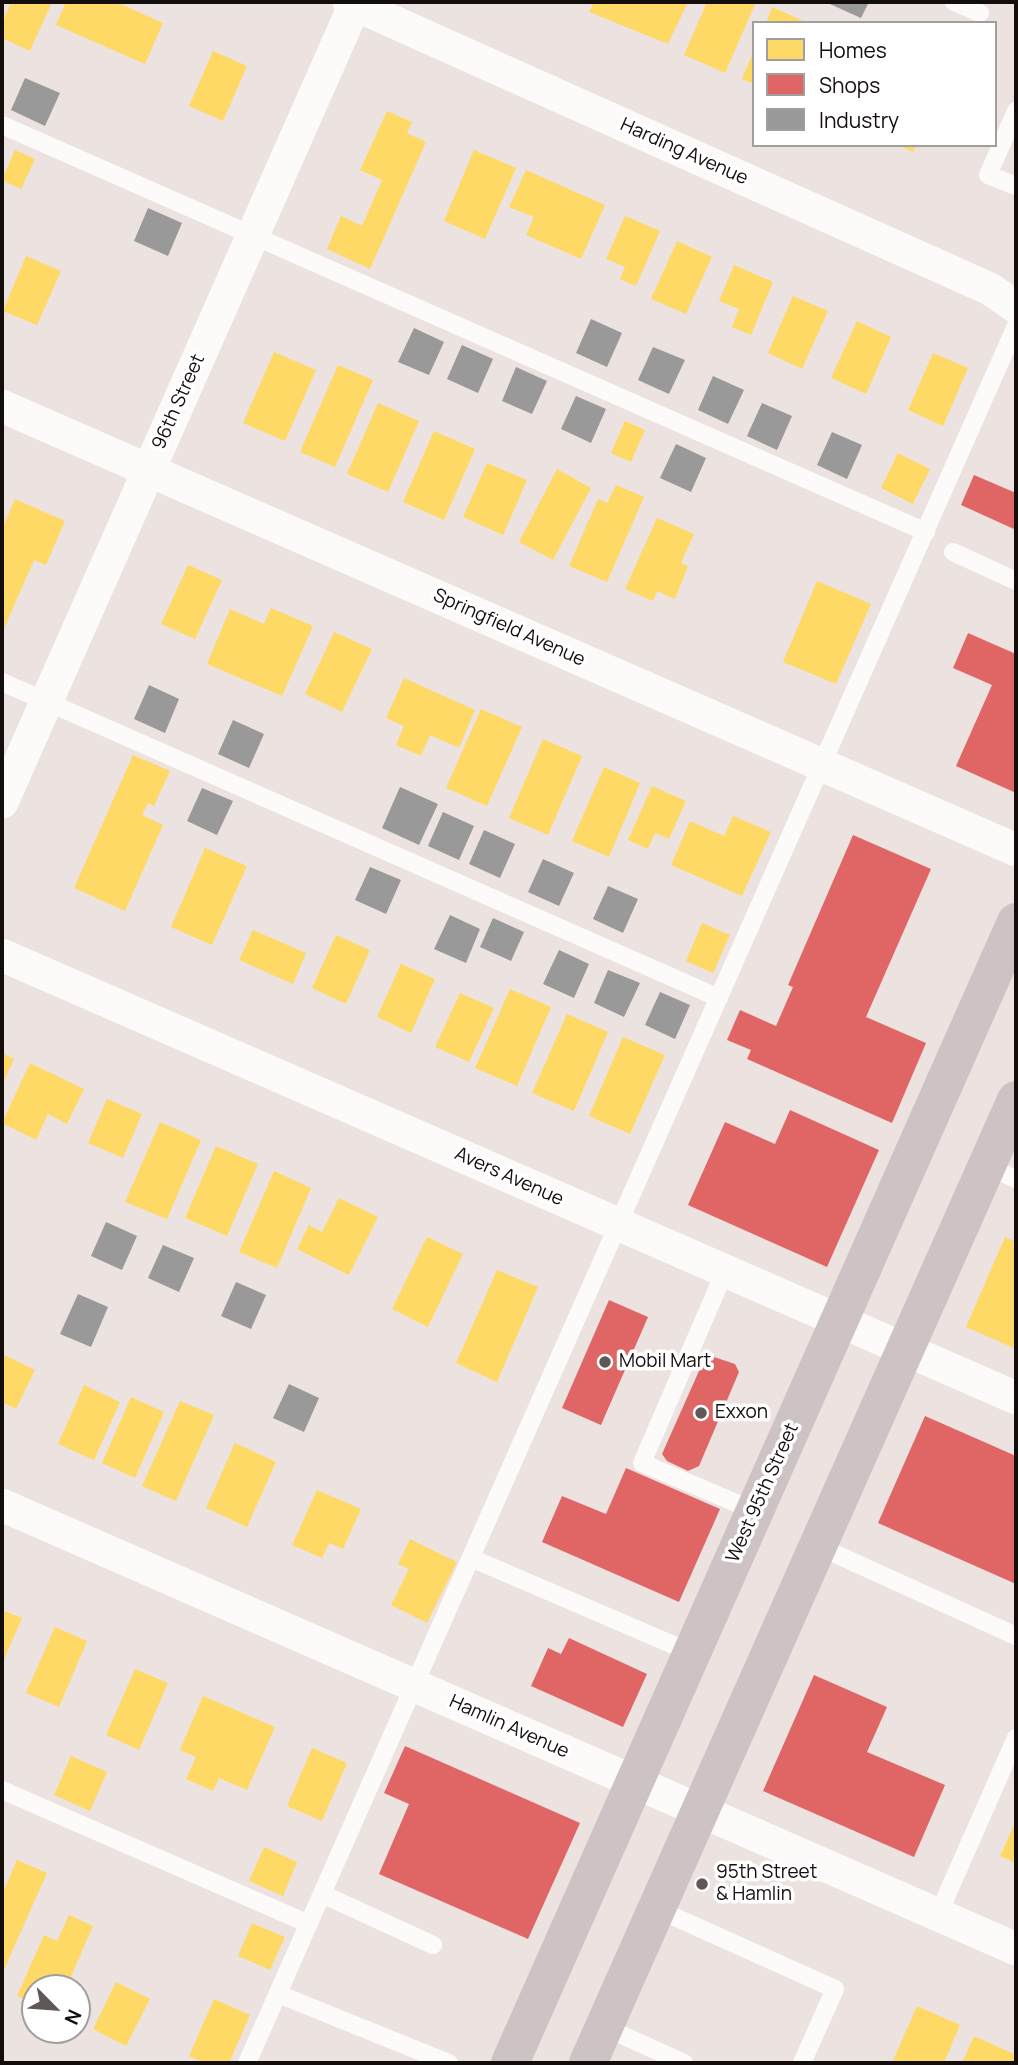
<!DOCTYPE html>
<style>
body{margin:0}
#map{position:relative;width:1018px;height:2065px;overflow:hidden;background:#ece2e0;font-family:Manrope,sans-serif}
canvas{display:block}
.frame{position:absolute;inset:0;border:4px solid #130d0c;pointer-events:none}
.legend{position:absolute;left:752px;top:21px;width:245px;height:126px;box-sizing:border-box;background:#fff;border:2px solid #a19e9e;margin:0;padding:9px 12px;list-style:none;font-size:21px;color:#130d0c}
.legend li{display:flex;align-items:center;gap:14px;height:35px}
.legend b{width:35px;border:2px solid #a19e9e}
.north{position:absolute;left:21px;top:1974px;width:70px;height:70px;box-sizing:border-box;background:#fff;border:2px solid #a19e9e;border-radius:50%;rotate:115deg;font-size:19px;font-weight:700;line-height:28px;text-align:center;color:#130d0c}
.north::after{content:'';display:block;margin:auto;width:24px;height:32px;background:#5f5856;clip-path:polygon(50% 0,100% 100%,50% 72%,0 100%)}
</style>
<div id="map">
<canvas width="1018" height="2065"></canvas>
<div class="frame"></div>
<ul class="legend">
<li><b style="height:19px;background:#ffd966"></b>Homes</li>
<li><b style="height:19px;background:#e06666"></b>Shops</li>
<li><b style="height:19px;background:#999"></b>Industry</li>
</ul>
<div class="north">N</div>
</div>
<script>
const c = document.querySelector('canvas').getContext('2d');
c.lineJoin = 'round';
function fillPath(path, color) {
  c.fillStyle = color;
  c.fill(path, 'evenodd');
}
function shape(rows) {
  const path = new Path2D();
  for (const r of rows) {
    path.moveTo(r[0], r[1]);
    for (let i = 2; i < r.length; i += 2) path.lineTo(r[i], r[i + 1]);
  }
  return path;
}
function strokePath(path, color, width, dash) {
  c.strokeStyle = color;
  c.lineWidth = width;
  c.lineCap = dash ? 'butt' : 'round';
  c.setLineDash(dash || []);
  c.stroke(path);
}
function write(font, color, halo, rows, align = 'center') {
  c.font = font + ' Manrope,sans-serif';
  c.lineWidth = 7;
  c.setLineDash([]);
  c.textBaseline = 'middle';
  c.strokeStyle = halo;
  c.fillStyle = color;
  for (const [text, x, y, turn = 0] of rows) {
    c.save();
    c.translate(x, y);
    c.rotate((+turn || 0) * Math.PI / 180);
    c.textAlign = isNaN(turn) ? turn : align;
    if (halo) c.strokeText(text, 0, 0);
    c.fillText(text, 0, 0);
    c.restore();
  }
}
fillPath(shape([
 [11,2,52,2,30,51,2,38,2,24],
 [66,2,116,2,163,23,145,64,56,25],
 [594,2,688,2,668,44,589,12],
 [707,2,756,2,725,73,684,55],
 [772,7,808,23,766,23],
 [754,50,754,84,742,79],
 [213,51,247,66,223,121,189,106],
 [387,111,412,122,407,133,426,142,370,269,327,249,341,216,362,226,382,180,360,170],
 [898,145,916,145,913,152],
 [15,150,35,159,21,189,2,180],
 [474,150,516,168,485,239,444,221],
 [526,170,605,205,581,259,526,235,534,217,509,207],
 [625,216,660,231,636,286,620,279,625,267,606,259],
 [677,241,712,257,686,314,651,299],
 [26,256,61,271,37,325,3,311],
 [734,265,773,282,751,335,732,327,739,309,719,301],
 [793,296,828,311,802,369,768,353],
 [857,321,891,337,866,394,831,378],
 [274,352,316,370,285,441,243,423],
 [933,353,968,368,943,426,908,410],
 [338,365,373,380,335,467,300,452],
 [378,403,419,421,388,492,347,474],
 [625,421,645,430,631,462,611,453],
 [434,431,475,449,444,520,403,502],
 [898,453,930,469,913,504,881,488],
 [487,463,527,480,503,535,463,517],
 [557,469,591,488,553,560,519,542],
 [616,485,644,497,607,582,569,566,598,499,607,503],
 [15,499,65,521,46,565,34,560,2,633,2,529],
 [657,518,694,534,681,563,688,566,675,599,657,591,653,601,625,589],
 [188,565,222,580,195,639,161,624],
 [817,581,871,604,836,684,783,662],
 [271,608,313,626,282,696,207,664,230,609,264,624],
 [334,632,372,649,342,712,305,694],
 [404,678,475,710,459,748,430,735,421,756,396,745,404,726,386,718],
 [481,709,522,727,487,806,446,788],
 [543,739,582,756,548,835,509,818],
 [133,755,170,771,154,806,148,803,142,815,163,825,125,911,74,888],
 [604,767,640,783,609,857,572,841],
 [652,786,686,801,669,839,655,833,648,849,628,840],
 [733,816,771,832,742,896,671,865,690,821,724,836],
 [205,848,247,866,212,945,171,927],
 [702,923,730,935,713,973,686,961],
 [253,930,306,953,293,984,239,960],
 [336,935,370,950,346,1004,312,988],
 [401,964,435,979,411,1033,377,1017],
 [510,989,551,1007,517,1086,475,1068],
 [460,993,494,1008,469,1062,435,1047],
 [567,1014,608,1032,574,1111,532,1093],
 [623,1037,665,1055,630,1134,589,1116],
 [2,1053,14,1059,2,1085],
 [30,1063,84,1089,67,1124,48,1114,36,1140,2,1123],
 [107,1099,142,1114,123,1158,88,1143],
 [160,1122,201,1140,167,1219,125,1202],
 [216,1146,258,1164,227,1236,185,1218],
 [274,1171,311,1188,277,1268,239,1252],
 [339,1198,378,1217,349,1275,297,1249,309,1225,322,1232],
 [427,1237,463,1254,428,1327,392,1309],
 [1005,1237,1016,1242,1016,1349,966,1327],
 [497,1270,538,1287,497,1382,456,1363],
 [2,1354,35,1370,16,1409,2,1402],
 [84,1385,120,1402,94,1460,58,1444],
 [131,1397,164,1412,135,1478,102,1463],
 [180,1401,214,1415,176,1501,142,1486],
 [235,1443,276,1462,247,1527,206,1508],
 [317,1490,361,1509,343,1549,329,1543,322,1558,292,1545],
 [410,1539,457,1562,427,1623,391,1605,409,1569,398,1564],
 [2,1610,22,1618,2,1664],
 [55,1627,87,1641,59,1707,26,1693],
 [135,1669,168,1683,139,1750,106,1735],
 [203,1696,275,1727,247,1790,219,1778,213,1791,186,1779,196,1757,180,1750],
 [312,1748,347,1763,322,1821,287,1806],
 [71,1756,107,1772,90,1811,54,1795],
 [1016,1821,1016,1863,1000,1856],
 [264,1847,297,1862,283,1896,249,1881],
 [17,1860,47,1873,2,1974,2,1889,4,1890],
 [69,1915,93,1926,66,1988,35,1988,35,2004,17,1996,44,1935,57,1941],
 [252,1923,285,1937,270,1970,238,1956],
 [116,1982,150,1999,126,2046,93,2029],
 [214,1999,250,2015,229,2063,205,2063,189,2056],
 [917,2006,960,2025,944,2063,892,2063],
 [974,2036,1016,2055,1016,2063,962,2063]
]), '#ffd966');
fillPath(shape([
 [974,475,1016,493,1016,530,961,505],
 [968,633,1016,654,1016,793,956,766,992,685,953,668],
 [853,835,931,869,866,1017,926,1043,892,1123,747,1059,751,1050,727,1040,740,1010,776,1026,793,987,788,985],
 [790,1110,879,1150,827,1267,688,1205,725,1122,775,1144],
 [609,1300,648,1317,601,1425,562,1408],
 [711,1356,735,1364,739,1372,699,1466,688,1471,667,1461,662,1454,703,1362],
 [925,1416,1016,1456,1016,1584,878,1523],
 [626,1468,720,1509,679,1602,542,1542,562,1496,606,1514],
 [569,1638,647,1674,623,1727,531,1686,548,1648,561,1654],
 [814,1675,887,1707,867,1752,945,1785,914,1857,763,1791],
 [405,1746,580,1823,528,1939,379,1874,409,1804,384,1793]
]), '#e06666');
fillPath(shape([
 [831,2,869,2,861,18,830,4],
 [25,78,60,93,45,126,11,110],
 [148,208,182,223,168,256,134,241],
 [591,319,622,333,607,367,576,353],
 [414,328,444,342,429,375,398,362],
 [462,345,493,359,478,393,447,379],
 [653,347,685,360,669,394,638,380],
 [516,367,547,381,532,414,502,401],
 [713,376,744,390,728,424,698,410],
 [576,396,606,409,591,443,561,429],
 [762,403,792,416,777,450,747,436],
 [832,432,862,445,847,479,817,465],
 [676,444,706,458,691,492,660,478],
 [149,685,179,699,165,733,134,719],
 [233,720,264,734,249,768,218,754],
 [400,787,438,804,419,845,382,828],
 [202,788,233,801,217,835,187,821],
 [443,812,474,826,459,860,428,846],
 [484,830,515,844,500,878,469,864],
 [543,859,574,873,559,906,528,892],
 [370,867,401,880,386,914,355,900],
 [608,886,638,899,623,933,593,919],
 [450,915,480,929,466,963,434,949],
 [493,918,524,932,511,961,480,947],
 [559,950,589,964,574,998,543,984],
 [608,970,640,983,624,1017,594,1003],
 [660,992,690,1005,675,1039,645,1025],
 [106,1222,137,1236,122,1270,91,1256],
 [163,1245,194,1258,179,1292,148,1278],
 [236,1282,266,1295,251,1329,221,1316],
 [78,1294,108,1307,91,1347,60,1334],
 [289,1384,319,1398,304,1432,273,1418]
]), '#999');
strokePath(shape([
 [954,2,980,13],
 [1016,111,988,175,1016,186],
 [2,125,926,532],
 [953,552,1016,581],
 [2,682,719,998],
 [987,1166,1016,1179],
 [725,1271,642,1463,755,1511],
 [818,1546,1016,1636],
 [471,1558,692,1653],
 [2,1790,309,1924],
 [322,1894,433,1945],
 [657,1909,835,1989,802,2063],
 [938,1915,1016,1738],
 [278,1994,449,2063],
 [604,2027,684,2063],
 [247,2063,1016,326]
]), '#fcfbfa', 18);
strokePath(shape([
 [349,2,990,289,1016,307],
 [2,406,1016,850],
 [2,802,356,2],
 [2,955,1016,1398],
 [2,1505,1016,1949]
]), '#fcfbfa', 33);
strokePath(shape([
 [510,2063,1016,922],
 [588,2063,1016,1100]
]), '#cdc3c5', 38);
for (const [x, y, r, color] of [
 [605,1362,7,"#5f5856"],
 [701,1413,7,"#5f5856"],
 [702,1884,7,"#5f5856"]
]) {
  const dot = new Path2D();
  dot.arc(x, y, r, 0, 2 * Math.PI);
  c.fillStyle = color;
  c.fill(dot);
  strokePath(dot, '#fff', 2.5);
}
write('19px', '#130d0c', '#fff', [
 ["Harding Avenue",684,152,24],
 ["96th Street",179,402,-66],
 ["Springfield Avenue",509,628,24],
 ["Avers Avenue",509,1177,24],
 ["West 95th Street",763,1493,-66],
 ["Hamlin Avenue",509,1727,24]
]);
write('19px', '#130d0c', '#fff', [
 ["Mobil Mart",619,1362],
 ["Exxon",715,1413],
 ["95th Street",716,1873],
 ["& Hamlin",716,1895]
], 'left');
</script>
